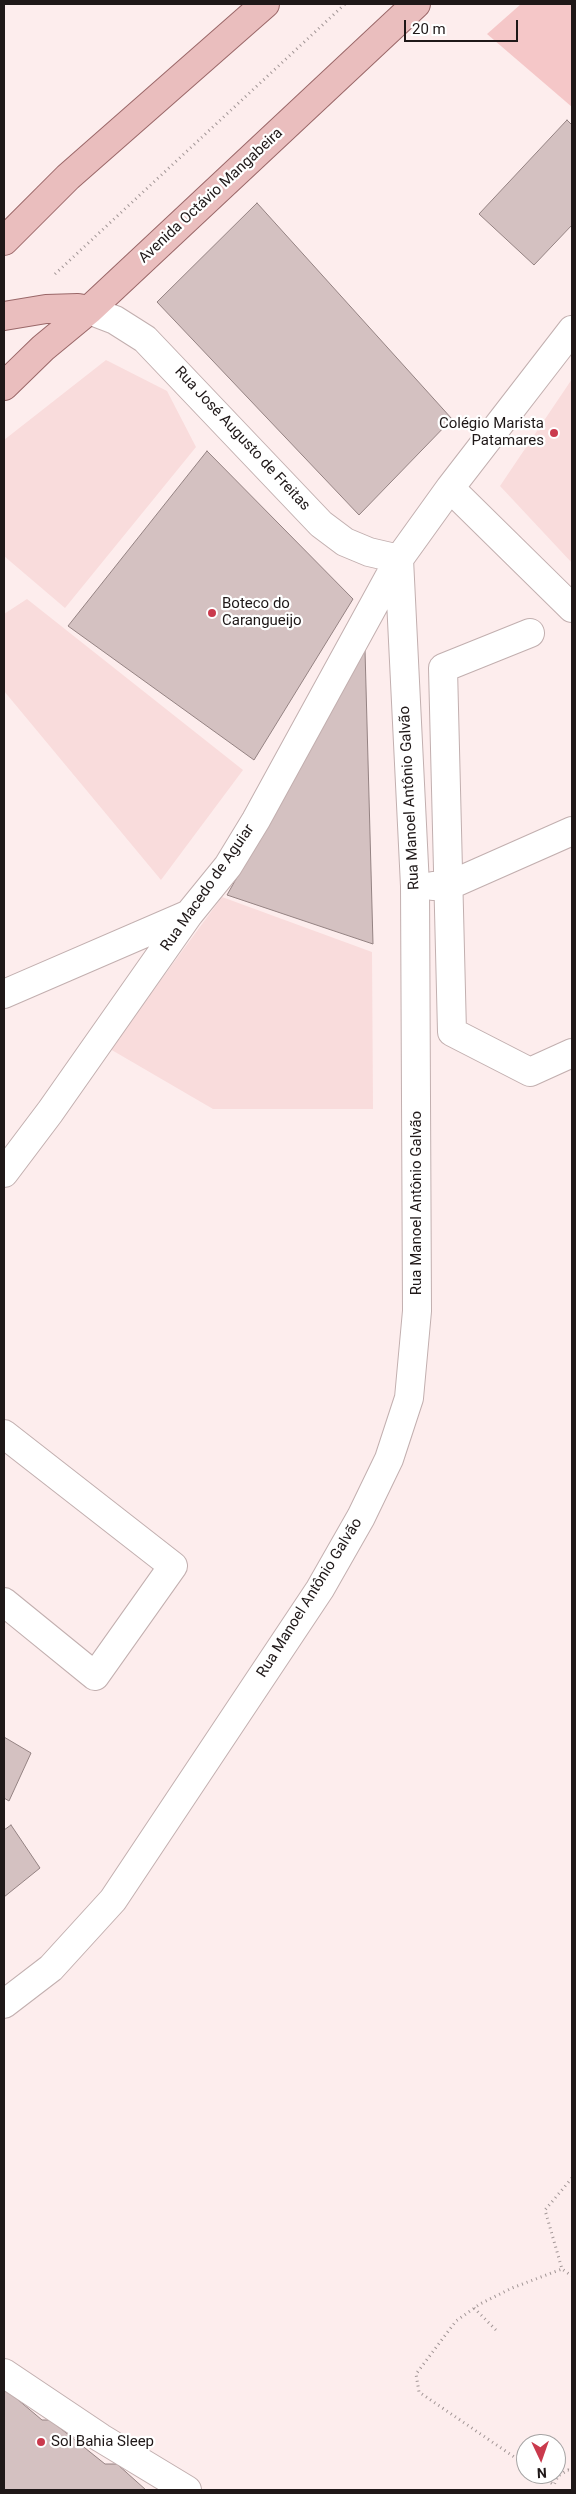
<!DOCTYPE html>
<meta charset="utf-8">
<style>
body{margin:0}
#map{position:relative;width:576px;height:2494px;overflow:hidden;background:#fdeded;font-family:Roboto,sans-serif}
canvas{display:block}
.frame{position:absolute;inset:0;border:5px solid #1f1818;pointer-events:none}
.north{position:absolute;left:516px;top:2434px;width:50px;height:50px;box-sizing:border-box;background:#fff;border:1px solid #a5a3a3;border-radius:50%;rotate:177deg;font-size:14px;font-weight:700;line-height:20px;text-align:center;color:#1f1818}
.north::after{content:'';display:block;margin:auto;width:18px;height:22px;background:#ca3a4d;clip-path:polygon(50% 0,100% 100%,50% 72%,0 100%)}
.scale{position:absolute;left:404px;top:20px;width:114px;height:22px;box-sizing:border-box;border:2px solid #1f1818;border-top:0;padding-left:6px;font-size:15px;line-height:18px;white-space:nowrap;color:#1f1818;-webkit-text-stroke:4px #fff;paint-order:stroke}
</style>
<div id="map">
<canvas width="576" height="2494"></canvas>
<div class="frame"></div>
<div class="north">N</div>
<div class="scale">20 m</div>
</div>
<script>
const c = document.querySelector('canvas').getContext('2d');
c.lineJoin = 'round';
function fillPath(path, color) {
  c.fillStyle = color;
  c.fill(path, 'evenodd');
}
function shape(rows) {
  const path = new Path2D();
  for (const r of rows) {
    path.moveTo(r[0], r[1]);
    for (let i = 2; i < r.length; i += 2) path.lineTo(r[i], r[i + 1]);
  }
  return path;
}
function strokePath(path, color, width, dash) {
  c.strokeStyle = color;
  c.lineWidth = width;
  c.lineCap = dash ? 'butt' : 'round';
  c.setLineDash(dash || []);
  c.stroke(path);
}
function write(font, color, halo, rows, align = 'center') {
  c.font = font + ' Roboto,sans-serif';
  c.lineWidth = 4.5;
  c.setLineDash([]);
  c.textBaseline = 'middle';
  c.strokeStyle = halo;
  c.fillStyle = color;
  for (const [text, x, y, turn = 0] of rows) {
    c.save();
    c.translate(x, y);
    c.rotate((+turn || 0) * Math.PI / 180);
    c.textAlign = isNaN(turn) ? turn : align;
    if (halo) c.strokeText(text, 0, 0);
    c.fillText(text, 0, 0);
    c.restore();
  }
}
fillPath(shape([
 [106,360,167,391,196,447,65,608,4,556,4,440],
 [572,379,572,563,500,486],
 [27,599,243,770,161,880,4,691,4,614],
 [222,897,372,952,373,1109,213,1109,110,1049]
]), '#f9dcdc');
fillPath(shape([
 [521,4,572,4,572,107,487,34]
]), '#f5c7c8');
const building = shape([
 [567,120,572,125,572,225,534,265,479,214,567,120],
 [257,203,452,419,359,515,157,302,257,203],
 [207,451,353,599,254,760,68,626,207,451],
 [365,650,373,944,227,895,365,650],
 [4,1737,31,1753,9,1801,4,1798,4,1737],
 [11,1825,40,1868,4,1897,4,1830,11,1825],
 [4,2388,42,2420,50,2420,105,2464,117,2464,146,2490,4,2490,4,2388]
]);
fillPath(building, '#d4c1c1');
strokePath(building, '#948282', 1);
const minor = shape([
 [89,310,115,320,145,339,321,524,345,542,369,552,399,559],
 [450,488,572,608],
 [530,633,443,668,452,1032,530,1072,572,1053],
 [433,886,450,885,572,831],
 [4,994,189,914],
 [4,1173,50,1112,189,914,228,866,256,820,399,559,450,488,572,330],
 [4,1434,173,1566,95,1676,4,1602],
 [4,2004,51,1968,113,1900,320,1589,361,1517,389,1459,409,1398,417,1311,415,886,399,559],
 [4,2373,101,2438,187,2490]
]);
const major = shape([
 [4,241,68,177,265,4],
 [4,316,46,309,78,308,89,310],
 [4,386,43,348,89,310,416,4]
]);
strokePath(minor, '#c2afaf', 30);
strokePath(major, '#9a6768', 30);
strokePath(shape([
 [55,274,345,4],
 [572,2178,545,2210,562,2269,572,2276],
 [474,2308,498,2332],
 [526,2465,419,2392,416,2374,456,2321,480,2304,512,2288,562,2269],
 [539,2474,554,2485,558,2476,568,2470,572,2471]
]), '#a29696', 3, [1, 4]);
strokePath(minor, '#fff', 28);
strokePath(major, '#eabebe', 28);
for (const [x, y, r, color] of [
 [554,433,5,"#ca3a4d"],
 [212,613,5,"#ca3a4d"],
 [41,2442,5,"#ca3a4d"]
]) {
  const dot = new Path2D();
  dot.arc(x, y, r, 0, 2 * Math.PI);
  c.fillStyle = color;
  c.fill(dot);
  strokePath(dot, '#fff', 2);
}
write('15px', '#1f1818', '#fff', [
 ["Avenida Octávio Mangabeira",211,196,-43],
 ["Rua José Augusto de Freitas",242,439,47],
 ["Rua Manoel Antônio Galvão",410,798,-93],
 ["Rua Macedo de Aguiar",208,888,-55],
 ["Rua Manoel Antônio Galvão",417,1203,-90],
 ["Rua Manoel Antônio Galvão",310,1598,-58]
]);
write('15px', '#1f1818', '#fff', [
 ["Colégio Marista",544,424,"right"],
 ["Patamares",544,441,"right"],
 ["Boteco do",222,604],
 ["Carangueijo",222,621],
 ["Sol Bahia Sleep",51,2442]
], 'left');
</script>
